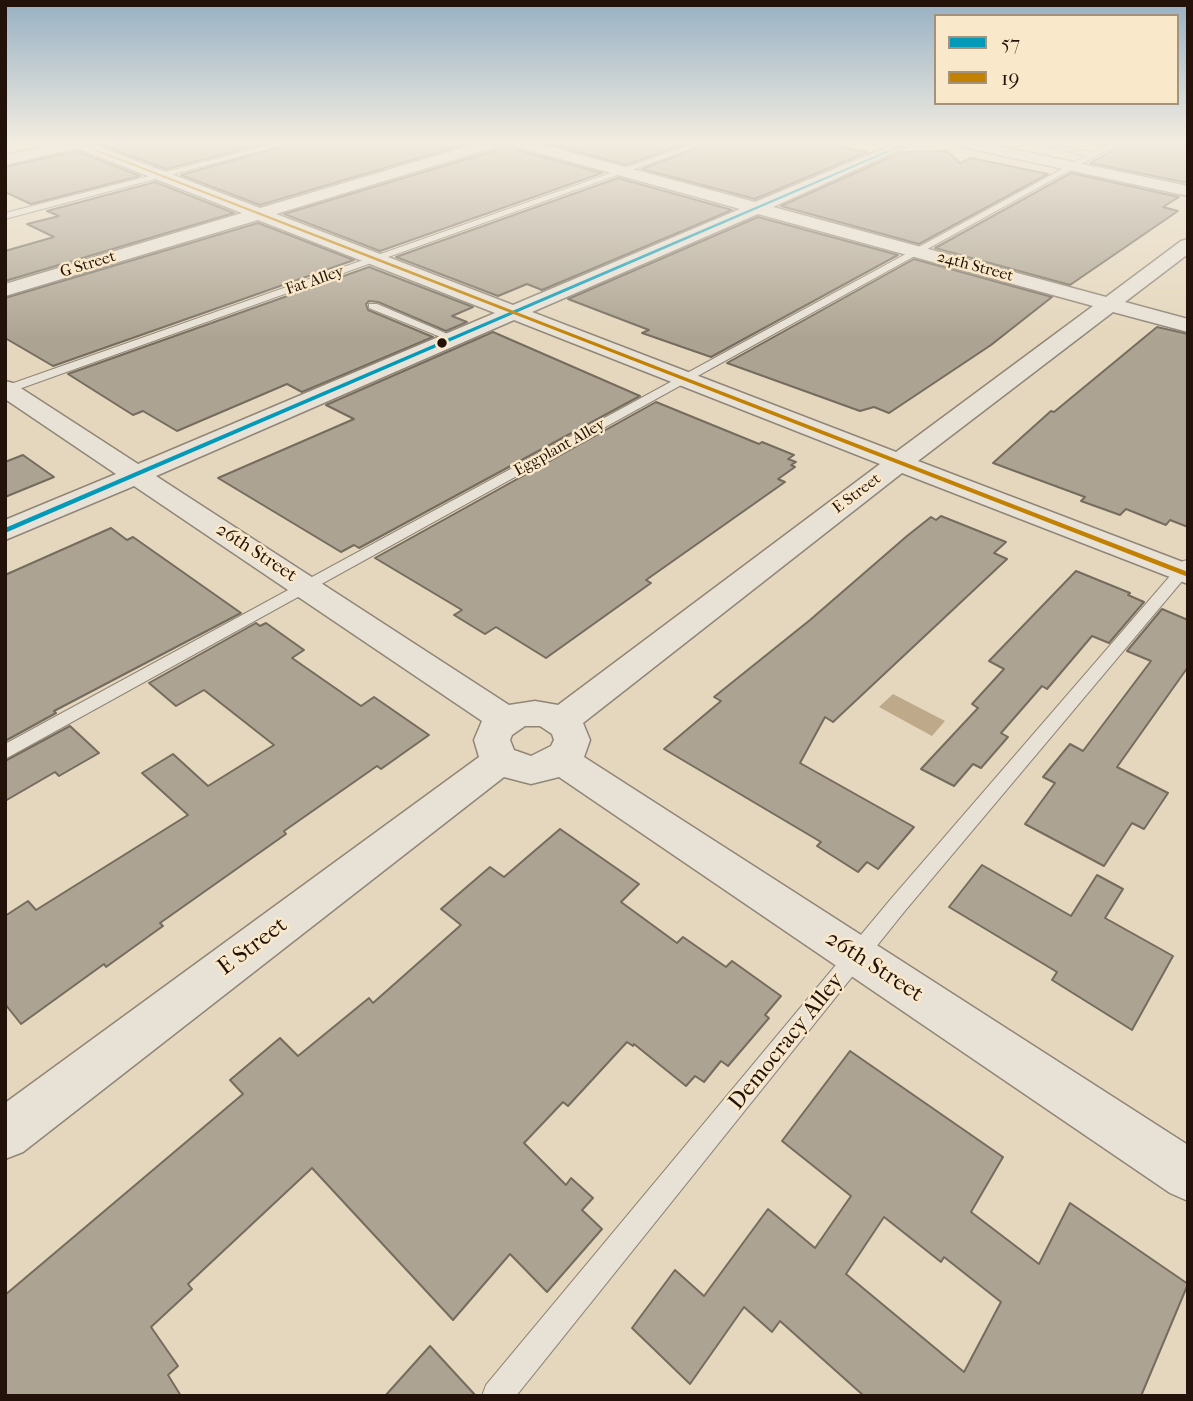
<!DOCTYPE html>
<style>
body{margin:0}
#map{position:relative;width:1193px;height:1401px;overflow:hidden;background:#e5d7bd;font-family:"IM FELL French Canon",serif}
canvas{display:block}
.frame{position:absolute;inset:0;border:7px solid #221209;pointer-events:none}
.legend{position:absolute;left:934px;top:14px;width:245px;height:91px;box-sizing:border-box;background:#f9e8c9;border:2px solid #a3927c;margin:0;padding:9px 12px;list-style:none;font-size:21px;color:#221209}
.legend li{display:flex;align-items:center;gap:14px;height:35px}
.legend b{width:35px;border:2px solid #a3927c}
</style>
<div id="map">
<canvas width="1193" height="1401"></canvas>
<div class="frame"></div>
<ul class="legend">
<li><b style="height:9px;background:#039aba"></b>57</li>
<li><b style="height:9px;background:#c28102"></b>19</li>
</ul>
</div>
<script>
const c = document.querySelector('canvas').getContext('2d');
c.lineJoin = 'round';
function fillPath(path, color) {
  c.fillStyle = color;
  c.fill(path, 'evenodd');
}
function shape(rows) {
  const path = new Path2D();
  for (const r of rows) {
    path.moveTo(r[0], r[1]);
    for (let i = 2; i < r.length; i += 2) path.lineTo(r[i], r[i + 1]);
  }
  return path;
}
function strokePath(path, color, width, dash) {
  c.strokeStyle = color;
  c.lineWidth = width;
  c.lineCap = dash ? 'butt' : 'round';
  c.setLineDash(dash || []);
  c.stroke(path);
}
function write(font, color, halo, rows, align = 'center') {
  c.font = font + ' "IM FELL French Canon",serif';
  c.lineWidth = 5;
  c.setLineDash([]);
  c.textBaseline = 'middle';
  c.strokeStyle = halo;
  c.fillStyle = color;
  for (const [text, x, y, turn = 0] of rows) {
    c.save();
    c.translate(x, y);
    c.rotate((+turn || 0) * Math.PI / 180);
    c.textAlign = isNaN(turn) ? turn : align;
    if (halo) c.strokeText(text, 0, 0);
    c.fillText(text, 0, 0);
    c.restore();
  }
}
fillPath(shape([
 [893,694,945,721,932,736,879,707]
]), '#beaa8b');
const building = shape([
 [97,143,268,143,166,169,97,143],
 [293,143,469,143,260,205,181,175,293,143],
 [504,143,509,143,513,149,602,173,380,251,284,214,500,149,504,143],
 [546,143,688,143,626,165,546,143],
 [710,143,822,143,867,152,755,199,642,169,710,143],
 [1126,143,1188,143,1188,183,1090,163,1126,143],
 [77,151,140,176,31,204,5,192,5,167,77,151],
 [947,151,960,163,971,158,1048,174,919,244,781,206,902,152,947,151],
 [1071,173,1179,197,1163,207,1178,211,1070,285,935,248,1071,173],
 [618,178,732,210,542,290,527,284,498,296,396,257,618,178],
 [155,182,234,213,5,281,5,251,54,237,27,224,59,216,47,211,155,182],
 [758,217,898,255,711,357,642,333,649,330,568,299,758,217],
 [258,223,354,260,53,366,5,338,5,298,258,223],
 [914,259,1052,297,991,345,889,413,874,407,860,411,727,363,914,259],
 [369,267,473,307,452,316,467,322,446,331,378,302,369,301,366,304,368,310,433,337,302,392,287,384,177,431,143,411,133,415,68,374,369,267],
 [1157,327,1188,334,1188,527,1170,520,1166,525,1126,509,1120,515,1081,501,1085,497,993,463,1051,411,1054,412,1157,327],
 [493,332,640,396,359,548,354,545,341,552,218,478,354,419,326,405,493,332],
 [656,402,759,444,762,442,794,455,788,459,796,462,791,465,795,467,778,479,785,482,646,580,651,583,546,658,496,627,485,634,454,615,462,610,375,558,656,402],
 [23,455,54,477,5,497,5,462,23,455],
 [941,516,1006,542,994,553,1007,559,833,722,825,717,800,763,914,827,878,869,867,862,858,872,817,846,821,842,664,749,721,701,714,697,810,620,907,536,931,517,936,520,941,516],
 [111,528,127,540,133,537,241,613,54,711,56,713,5,741,5,575,111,528],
 [1076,571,1130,593,1128,595,1144,602,1109,643,1092,636,1047,689,1042,686,1001,733,1008,737,981,768,973,764,954,786,921,769,978,708,972,704,1004,669,989,661,1076,571],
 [1162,609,1188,620,1188,667,1117,767,1168,793,1144,829,1132,823,1104,866,1025,824,1055,783,1043,777,1070,744,1083,751,1151,661,1127,651,1162,609],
 [256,623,260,626,266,623,304,650,292,658,361,706,374,697,429,735,381,769,377,766,284,831,286,834,160,923,163,926,106,967,104,964,21,1024,5,1004,5,916,28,901,36,910,188,815,142,773,173,754,208,786,274,745,204,690,176,706,149,683,256,623],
 [70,726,99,753,59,776,55,772,5,801,5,761,70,726],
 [560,829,639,884,621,902,677,943,683,937,726,967,732,961,781,996,765,1015,769,1018,728,1066,721,1061,704,1082,695,1076,686,1086,634,1044,633,1046,627,1042,568,1106,563,1102,524,1143,566,1185,571,1178,593,1198,582,1210,602,1229,547,1292,510,1254,453,1320,312,1168,188,1284,192,1289,151,1327,178,1366,168,1375,181,1396,5,1396,5,1295,243,1094,230,1080,280,1038,298,1056,369,998,373,1003,461,925,441,909,490,867,504,877,560,829],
 [982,865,1071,916,1097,875,1123,889,1105,918,1173,956,1132,1030,1052,980,1057,972,949,907,982,865],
 [850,1051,1003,1157,971,1212,1039,1264,1070,1203,1188,1284,1141,1396,864,1396,780,1321,772,1332,744,1307,690,1384,632,1328,675,1270,704,1296,768,1209,815,1248,851,1196,782,1141,850,1051],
 [884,1217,941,1262,944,1257,1001,1302,964,1372,846,1274,884,1217],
 [430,1346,476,1396,385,1396,430,1346]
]);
fillPath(building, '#ada392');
strokePath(building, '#756c5e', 2);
const service = shape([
 [278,143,290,143,5,219,5,213,278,143],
 [696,143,707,143,5,394,5,386,696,143],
 [1033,143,1047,143,1092,152,1110,143,1119,143,5,759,5,744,1086,156,1033,143],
 [369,304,377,304,457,338,448,340,369,308,369,304],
 [1188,560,1188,574,904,912,516,1396,482,1396,486,1385,890,900,1183,561,1188,560]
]);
const minor = shape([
 [61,143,90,143,260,208,478,143,501,143,499,146,276,214,513,305,740,209,514,146,512,143,536,143,755,202,896,143,915,143,773,207,1106,297,1181,241,1188,239,1188,254,1125,302,1188,319,1188,332,1113,312,918,461,1188,564,1188,584,902,473,583,723,590,740,584,757,1188,1145,1188,1201,1170,1193,559,777,531,784,504,777,23,1152,5,1159,5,1103,479,757,474,740,482,721,134,486,5,540,5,520,116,474,5,399,5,381,13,383,138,464,495,313,258,220,5,296,5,284,242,213,77,148,5,165,5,155,61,143],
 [758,214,1093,306,896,452,532,312,758,214],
 [514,320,880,464,558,705,535,701,509,705,156,476,514,320],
 [525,726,540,726,552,734,554,740,551,746,531,756,514,750,510,740,512,735,525,726],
 [955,143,983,143,1188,186,1188,196,962,147,955,143]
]);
strokePath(service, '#908677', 2);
strokePath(minor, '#908677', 3);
fillPath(service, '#e8e1d5');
fillPath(minor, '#e8e1d5');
fillPath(shape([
 [905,143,910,143,5,533,5,528,905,143]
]), '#039aba');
fillPath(shape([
 [75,143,80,143,1188,572,1188,577,75,143]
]), '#c28102');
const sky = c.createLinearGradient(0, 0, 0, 339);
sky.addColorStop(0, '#97b0c3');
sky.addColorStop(0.42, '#f3ede1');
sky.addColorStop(1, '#f3ede100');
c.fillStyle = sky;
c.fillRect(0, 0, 1193, 339);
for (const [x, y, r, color] of [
 [442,343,6,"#221209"]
]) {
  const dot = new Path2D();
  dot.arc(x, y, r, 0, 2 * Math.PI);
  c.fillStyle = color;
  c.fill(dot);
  strokePath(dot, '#f9e8c9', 2.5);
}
write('16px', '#221209', '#f9e8c9', [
 ["G Street",88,265,-17],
 ["24th Street",975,267,15],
 ["Fat Alley",315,281,-19],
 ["Eggplant Alley",560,448,-29],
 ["E Street",857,494,-37]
]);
write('19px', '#221209', '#f9e8c9', [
 ["26th Street",256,553,33]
]);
write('23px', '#221209', '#f9e8c9', [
 ["E Street",253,947,-37],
 ["26th Street",874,967,33],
 ["Democracy Alley",787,1042,-51]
]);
</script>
